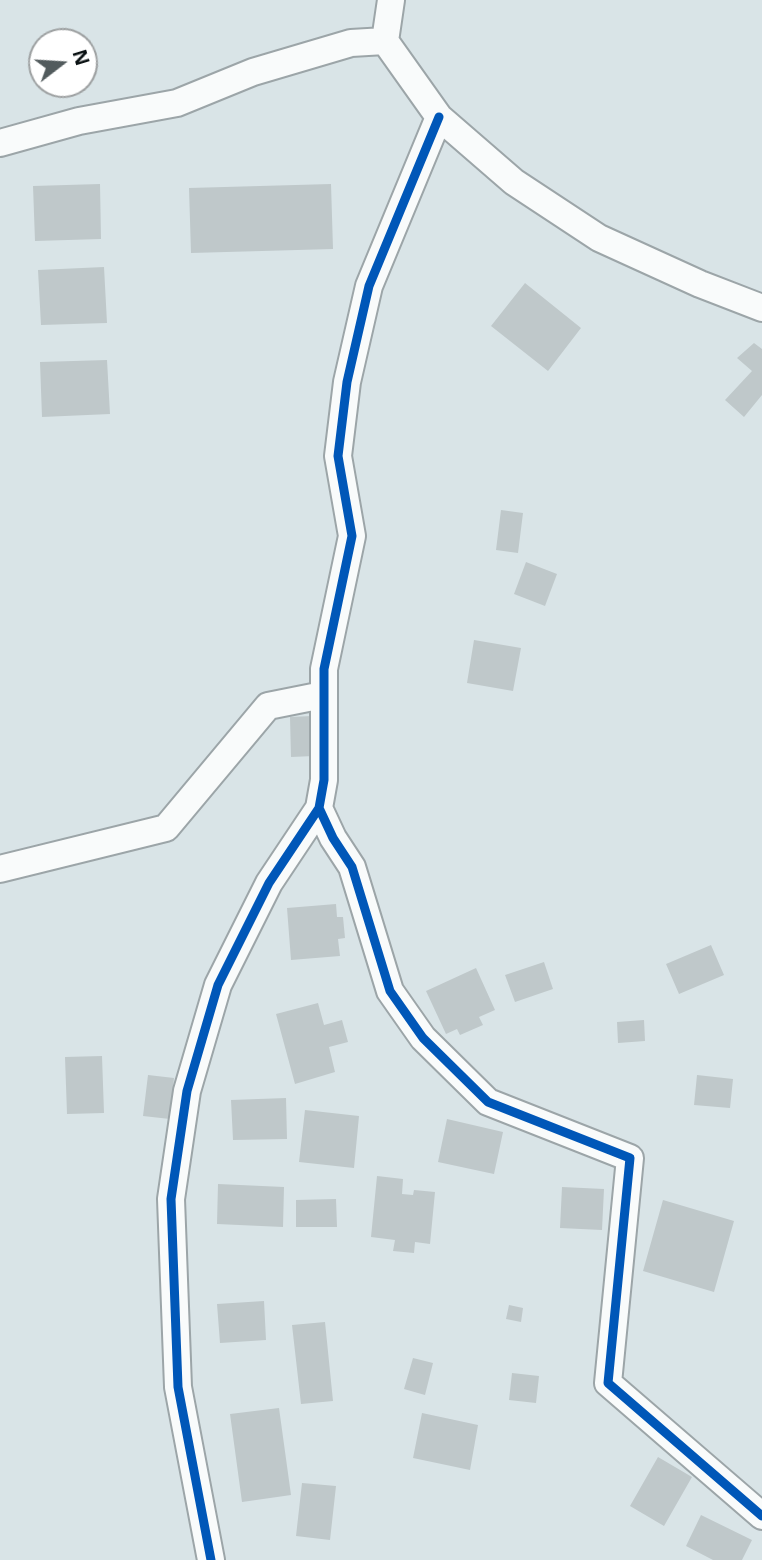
<!DOCTYPE html>
<style>
body{margin:0}
#map{position:relative;width:762px;height:1560px;overflow:hidden;background:#d9e4e7;font-family:"Noto Sans",sans-serif}
canvas{display:block}
.north{position:absolute;left:28px;top:28px;width:70px;height:70px;box-sizing:border-box;background:#fff;border:2px solid #9da0a1;border-radius:50%;rotate:73deg;font-size:19px;font-weight:700;line-height:28px;text-align:center;color:#0a1113}
.north::after{content:'';display:block;margin:auto;width:24px;height:32px;background:#525b5d;clip-path:polygon(50% 0,100% 100%,50% 72%,0 100%)}
</style>
<div id="map">
<canvas width="762" height="1560"></canvas>
<div class="north">N</div>
</div>
<script>
const c = document.querySelector('canvas').getContext('2d');
c.lineJoin = 'round';
function fillPath(path, color) {
  c.fillStyle = color;
  c.fill(path, 'evenodd');
}
function shape(rows) {
  const path = new Path2D();
  for (const r of rows) {
    path.moveTo(r[0], r[1]);
    for (let i = 2; i < r.length; i += 2) path.lineTo(r[i], r[i + 1]);
  }
  return path;
}
function strokePath(path, color, width, dash) {
  c.strokeStyle = color;
  c.lineWidth = width;
  c.lineCap = dash ? 'butt' : 'round';
  c.setLineDash(dash || []);
  c.stroke(path);
}
fillPath(shape([
 [100,184,101,239,35,241,33,186],
 [331,184,333,249,191,253,189,188],
 [104,267,107,323,41,325,38,270],
 [525,283,581,328,548,371,491,326],
 [754,343,762,349,762,395,744,417,725,400,752,371,737,358],
 [107,360,110,414,42,417,40,362],
 [501,510,523,513,518,553,496,550],
 [526,562,557,574,545,606,514,594],
 [474,640,521,648,513,691,467,683],
 [312,716,314,756,291,757,290,717],
 [336,904,337,917,343,917,345,938,338,939,340,956,291,960,287,908],
 [711,945,724,975,679,994,666,964],
 [544,962,553,989,515,1002,505,975],
 [476,968,495,1010,479,1017,483,1025,460,1035,457,1029,446,1034,426,991],
 [318,1003,324,1025,342,1020,348,1042,329,1047,335,1072,295,1084,276,1014],
 [644,1020,645,1041,618,1043,617,1022],
 [102,1056,104,1113,67,1114,65,1057],
 [148,1075,174,1078,170,1119,143,1116],
 [697,1075,733,1079,730,1108,694,1105],
 [286,1098,287,1139,233,1140,231,1100],
 [305,1110,359,1116,354,1168,299,1162],
 [447,1119,503,1132,494,1174,438,1162],
 [377,1176,403,1179,402,1194,413,1195,414,1190,435,1192,430,1244,415,1242,414,1253,393,1251,395,1240,371,1237],
 [218,1184,284,1187,283,1227,217,1224],
 [562,1187,604,1189,602,1230,560,1228],
 [336,1199,337,1227,296,1227,296,1200],
 [663,1200,734,1221,714,1292,643,1271],
 [264,1301,266,1340,220,1343,217,1304],
 [509,1305,523,1308,521,1322,506,1319],
 [325,1322,333,1401,301,1404,292,1325],
 [413,1358,433,1363,425,1395,404,1389],
 [512,1373,539,1376,536,1403,509,1400],
 [279,1408,291,1495,242,1502,230,1414],
 [422,1413,478,1425,470,1470,413,1458],
 [658,1457,692,1477,664,1526,630,1506],
 [302,1483,336,1486,330,1540,296,1536],
 [701,1515,752,1540,742,1560,713,1560,686,1546]
]), '#bfc8ca');
const minor = shape([
 [391,0,385,41,439,117,514,182,599,238,700,284,762,308],
 [0,143,79,121,177,103,253,72,351,43,385,41],
 [319,808,333,838,352,867,390,991,423,1038,488,1102,630,1158,608,1383,762,1516],
 [0,869,166,828,268,706,323,695],
 [211,1560,178,1387,171,1199,187,1091,218,985,269,883,319,808,324,780,324,669,352,536,338,456,347,382,369,286,439,117]
]);
strokePath(minor, '#9ca5a8', 30);
strokePath(minor, '#f9fbfb', 26);
strokePath(shape([
 [319,808,333,838,352,867,390,991,423,1038,488,1102,630,1158,608,1383,762,1516],
 [211,1560,178,1387,171,1199,187,1091,218,985,269,883,319,808,324,780,324,669,352,536,338,456,347,382,369,286,439,117]
]), '#0057b8', 9);
</script>
